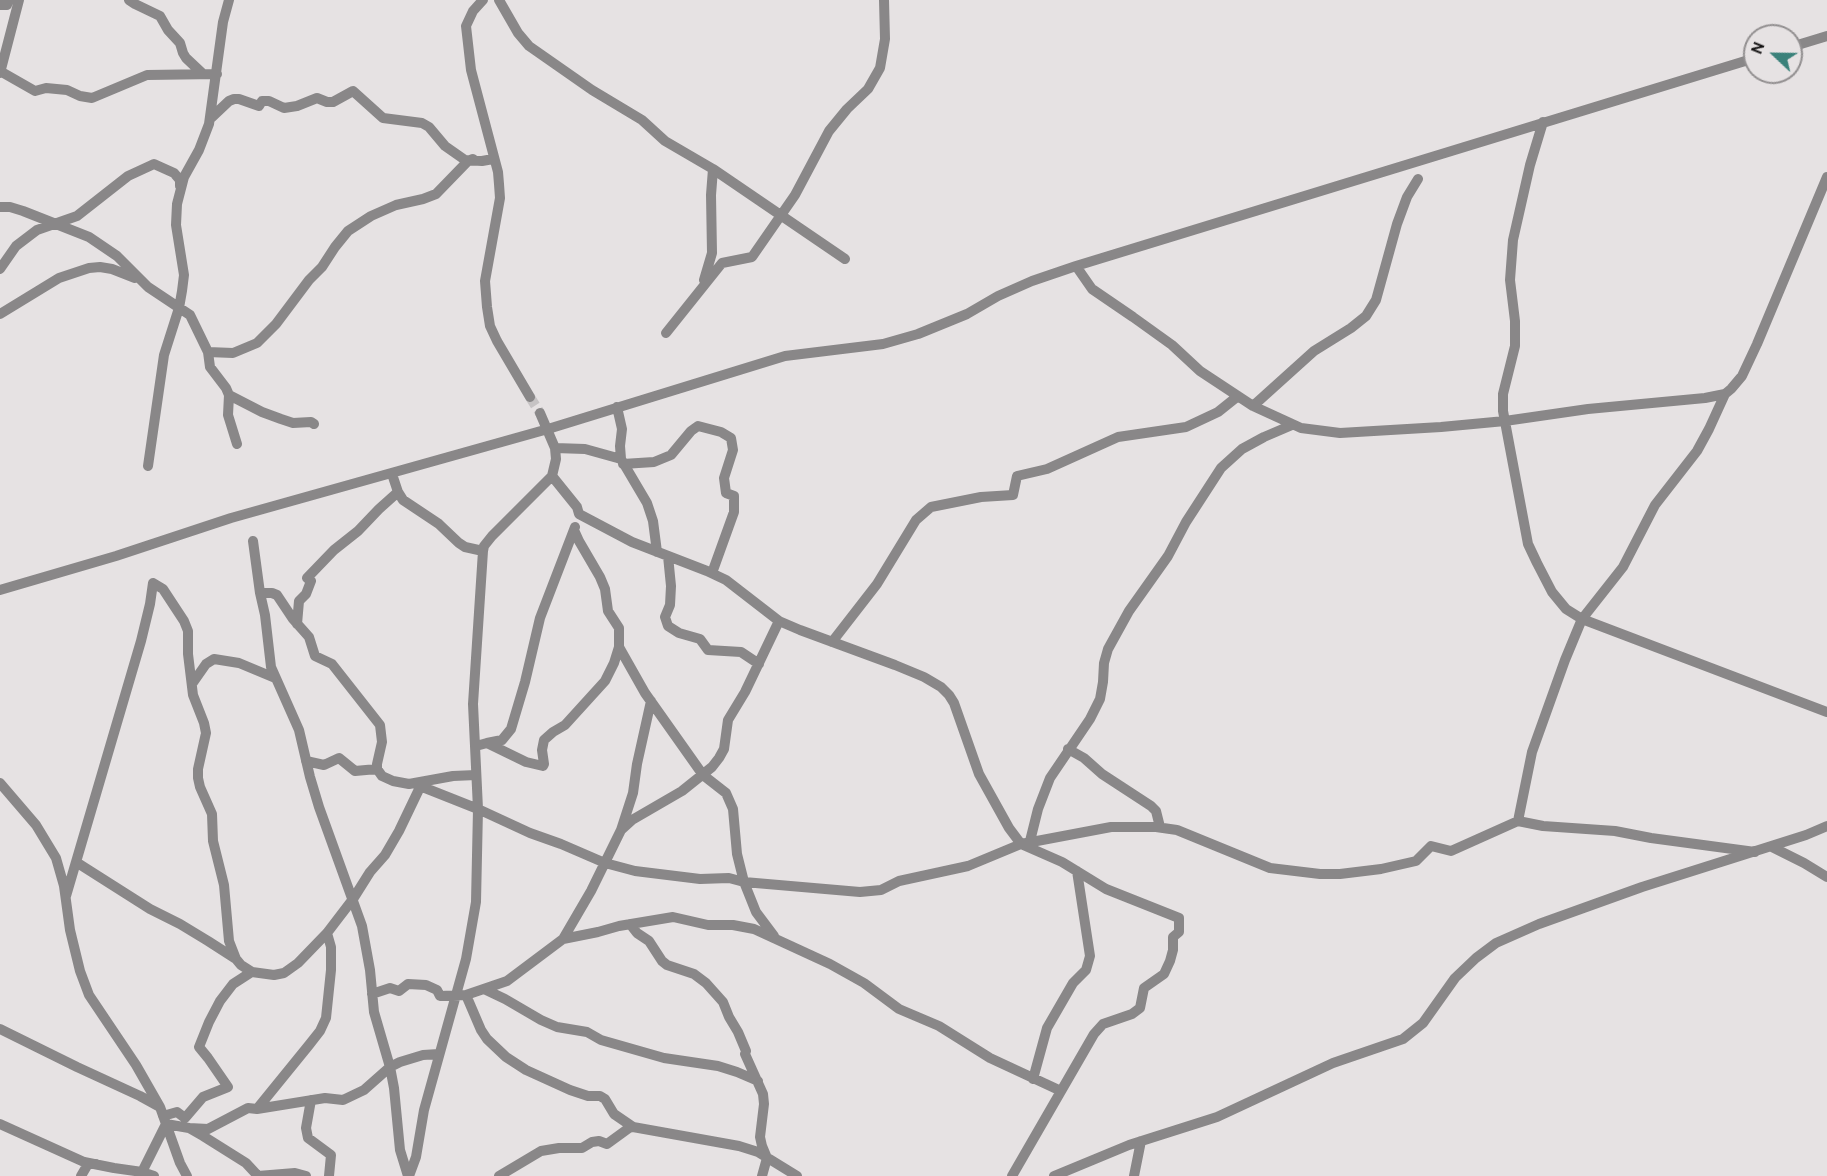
<!DOCTYPE html>
<style>
body{margin:0}
#map{position:relative;width:1827px;height:1176px;overflow:hidden;background:#e6e2e3;font-family:Cabin,sans-serif}
canvas{display:block}
.north{position:absolute;left:1743px;top:24px;width:60px;height:60px;box-sizing:border-box;background:#e6e2e3;border:2px solid #928f90;border-radius:50%;rotate:292deg;font-size:16px;font-weight:700;line-height:24px;text-align:center;color:#141313}
.north::after{content:'';display:block;margin:auto;width:21px;height:27px;background:#3a817a;clip-path:polygon(50% 0,100% 100%,50% 72%,0 100%)}
</style>
<div id="map">
<canvas width="1827" height="1176"></canvas>
<div class="north">N</div>
</div>
<script>
const c = document.querySelector('canvas').getContext('2d');
c.lineJoin = 'round';
function shape(rows) {
  const path = new Path2D();
  for (const r of rows) {
    path.moveTo(r[0], r[1]);
    for (let i = 2; i < r.length; i += 2) path.lineTo(r[i], r[i + 1]);
  }
  return path;
}
function strokePath(path, color, width, dash) {
  c.strokeStyle = color;
  c.lineWidth = width;
  c.lineCap = dash ? 'butt' : 'round';
  c.setLineDash(dash || []);
  c.stroke(path);
}
strokePath(shape([
 [530,397,540,413]
]), '#c6c3c4', 10, [10, 5]);
strokePath(shape([
 [129,0,135,4,160,16,168,30,180,43,183,53,186,58,203,74],
 [483,0,473,11,466,26,471,70,498,172,499,184,500,198,485,281,487,307,490,326,497,341,530,397],
 [499,0,518,33,529,46,592,90,642,120,665,141,713,169,845,259],
 [0,5,7,5,9,0],
 [1791,47,1827,36],
 [0,71,35,91,46,88,67,90,80,96,92,98,147,75,217,74],
 [0,73,19,0],
 [211,118,229,101,234,99,239,99,259,106,262,101,269,101,284,108,297,106,317,98,327,102,333,102,353,91,383,118,422,123,429,127,445,146,465,160,482,161,493,159],
 [1543,122,1530,165,1513,240,1510,280,1515,321,1515,346,1503,394,1503,411,1528,544,1537,563,1552,592,1566,609,1582,619,1827,712],
 [0,207,10,207,23,211,89,237,117,256,148,287,190,315,208,352,210,367,226,388,229,395,228,415,237,444],
 [1076,266,1092,289,1133,317,1172,345,1200,371,1253,406,1301,428,1340,433,1441,427,1505,421,1588,409,1705,398,1725,394,1731,389,1742,376,1757,344,1827,177],
 [0,269,16,246,37,230,77,216,128,176,154,164,174,173,180,180,180,186],
 [704,280,712,253,711,195,713,169],
 [0,314,59,278,89,268,100,267,112,269,135,278],
 [666,333,722,263,752,257,795,195,829,131,847,109,868,89,880,68,885,39,884,0],
 [208,352,233,353,257,343,276,324,309,280,322,267,335,247,348,231,371,216,396,205,423,199,436,194,468,161,473,159],
 [229,395,262,412,281,419,293,423,311,422,314,424],
 [1253,406,1314,351,1351,328,1366,316,1376,300,1397,224,1407,197,1418,179],
 [617,407,622,429,620,446,621,459,647,503,653,521,657,552],
 [555,448,585,449,621,459],
 [623,464,654,462,671,455,691,431,698,426,721,432,731,438,733,450,724,478,726,493,734,496,734,512,712,573],
 [148,466,164,355,179,308,182,291,184,275,176,225,177,204,184,177,199,150,209,124,223,22,229,0],
 [392,474,398,492,403,500,439,524,459,543,465,547,483,551],
 [552,476,577,507,579,514,632,542,707,571,726,580,779,621,800,630,895,665,924,677,941,687,949,695,954,703,979,774,1009,828,1021,844,1062,862,1106,889,1179,918,1179,932,1173,937,1173,950,1170,961,1164,974,1144,988,1140,1008,1132,1014,1103,1024,1094,1034,1012,1176],
 [253,541,260,593,265,615,271,667,299,730,310,777,319,807,362,926,370,970,374,1012,390,1067,394,1088,400,1150,408,1176],
 [668,556,671,586,670,605,665,617,668,626,679,633,700,639,708,650,741,652,759,664],
 [0,590,116,556,231,518,548,429,785,356,883,344,918,334,967,314,998,296,1032,281,1076,266,1755,58],
 [260,593,272,593,277,595,293,619,309,637,315,656,332,664,380,725,382,742,377,764,377,769,382,776,393,781,409,784,453,776,476,775],
 [297,624,299,601,306,594,311,581,307,578,334,550,358,531,379,509,398,492],
 [832,642,877,584,916,520,931,507,981,497,1013,495,1017,476,1047,469,1118,437,1186,427,1218,412,1238,396],
 [619,647,645,693,703,775,726,793,733,809,737,854,744,882,756,912,774,936],
 [192,684,206,664,214,659,239,663,275,678],
 [487,743,502,740,511,729,525,682,540,618,575,527],
 [476,746,487,743,526,762,543,766,544,764,542,750,544,740,553,732,565,725,605,681,614,663,619,647,619,628,608,611,605,589,600,577,579,541,574,530],
 [1068,749,1084,758,1102,774,1151,806,1156,811,1160,827],
 [306,761,324,765,339,758,355,771,377,769],
 [0,783,36,825,56,858,64,886,70,930,80,971,89,995,136,1065,160,1107,180,1163,187,1176],
 [420,786,478,809,530,833,561,844,605,863,635,871,700,879,729,878,744,882,860,892,881,890,899,881,968,866,1021,844,1111,827,1156,827,1177,830,1270,868,1320,874,1340,874,1381,869,1416,861,1431,846,1451,851,1518,821,1543,826,1615,831,1651,838,1755,852],
 [1518,821,1532,752,1565,660,1582,619,1623,567,1655,505,1697,451,1709,429,1725,394],
 [621,830,633,793,637,764,651,701],
 [1030,841,1038,809,1050,778,1090,719,1100,699,1103,682,1104,663,1108,649,1129,611,1168,556,1186,522,1221,468,1242,449,1264,437,1292,425],
 [1772,847,1804,863,1827,877],
 [76,862,150,909,180,924,208,941,236,959,241,965,252,972,274,975,284,973,298,963,327,933,353,899,370,872,385,855,399,831,422,783],
 [66,896,141,641,150,604,153,583,163,589,184,621,188,631,188,654,193,695,204,723,206,733,198,769,198,778,200,787,212,814,213,841,224,885,229,941,236,959],
 [630,924,637,933,649,941,662,961,667,965,694,974,706,983,723,1002,729,1017,738,1032,746,1051,745,1054,763,1094,764,1104,760,1137,762,1146,767,1158,762,1176],
 [563,939,591,891,621,830,632,820,682,791,712,767,719,758,724,749,728,720,745,692,779,621],
 [484,989,505,999,541,1020,557,1027,587,1032,601,1040,664,1058,718,1066,737,1072,758,1081],
 [372,994,390,988,399,991,408,984,426,985,437,990,440,996,466,995,507,981,563,939,598,932,619,926,673,917,708,925,733,925,754,929,830,964,864,983,899,1009,939,1026,990,1058,1061,1091],
 [466,995,481,1030,487,1039,506,1057,526,1070,570,1090,588,1096,600,1096,605,1099,614,1114,633,1127],
 [0,1029,77,1067,140,1096,160,1107],
 [1033,1079,1047,1028,1073,983,1086,970,1090,956,1077,871],
 [311,1100,306,1128,308,1138,331,1155,329,1176],
 [257,1109,309,1045,320,1031,326,1018,331,970,331,947,327,933],
 [163,1116,177,1112,185,1118,203,1097,228,1087,208,1058,199,1047,209,1022,220,1001,233,984,250,973],
 [0,1124,84,1162,114,1168,142,1172,154,1176],
 [189,1128,208,1129,248,1108,257,1109,325,1098,343,1100,364,1090,390,1067,400,1062,423,1055,439,1054],
 [142,1172,166,1124,189,1128,203,1136,246,1163,258,1176,295,1173,306,1176],
 [81,1176,88,1164,96,1164],
 [409,1176,416,1157,424,1110,466,959,476,902,478,809,473,704,483,551,484,546,492,536,552,476,556,459,555,448,540,413],
 [499,1176,541,1151,559,1148,582,1148,592,1142,599,1141,607,1144,629,1128,633,1127,739,1146,758,1152,797,1176],
 [1054,1176,1129,1145,1217,1117,1333,1063,1403,1039,1423,1023,1455,978,1476,958,1496,943,1539,924,1642,887,1806,835,1827,826],
 [1134,1176,1141,1141]
]), '#898788', 10);
</script>
